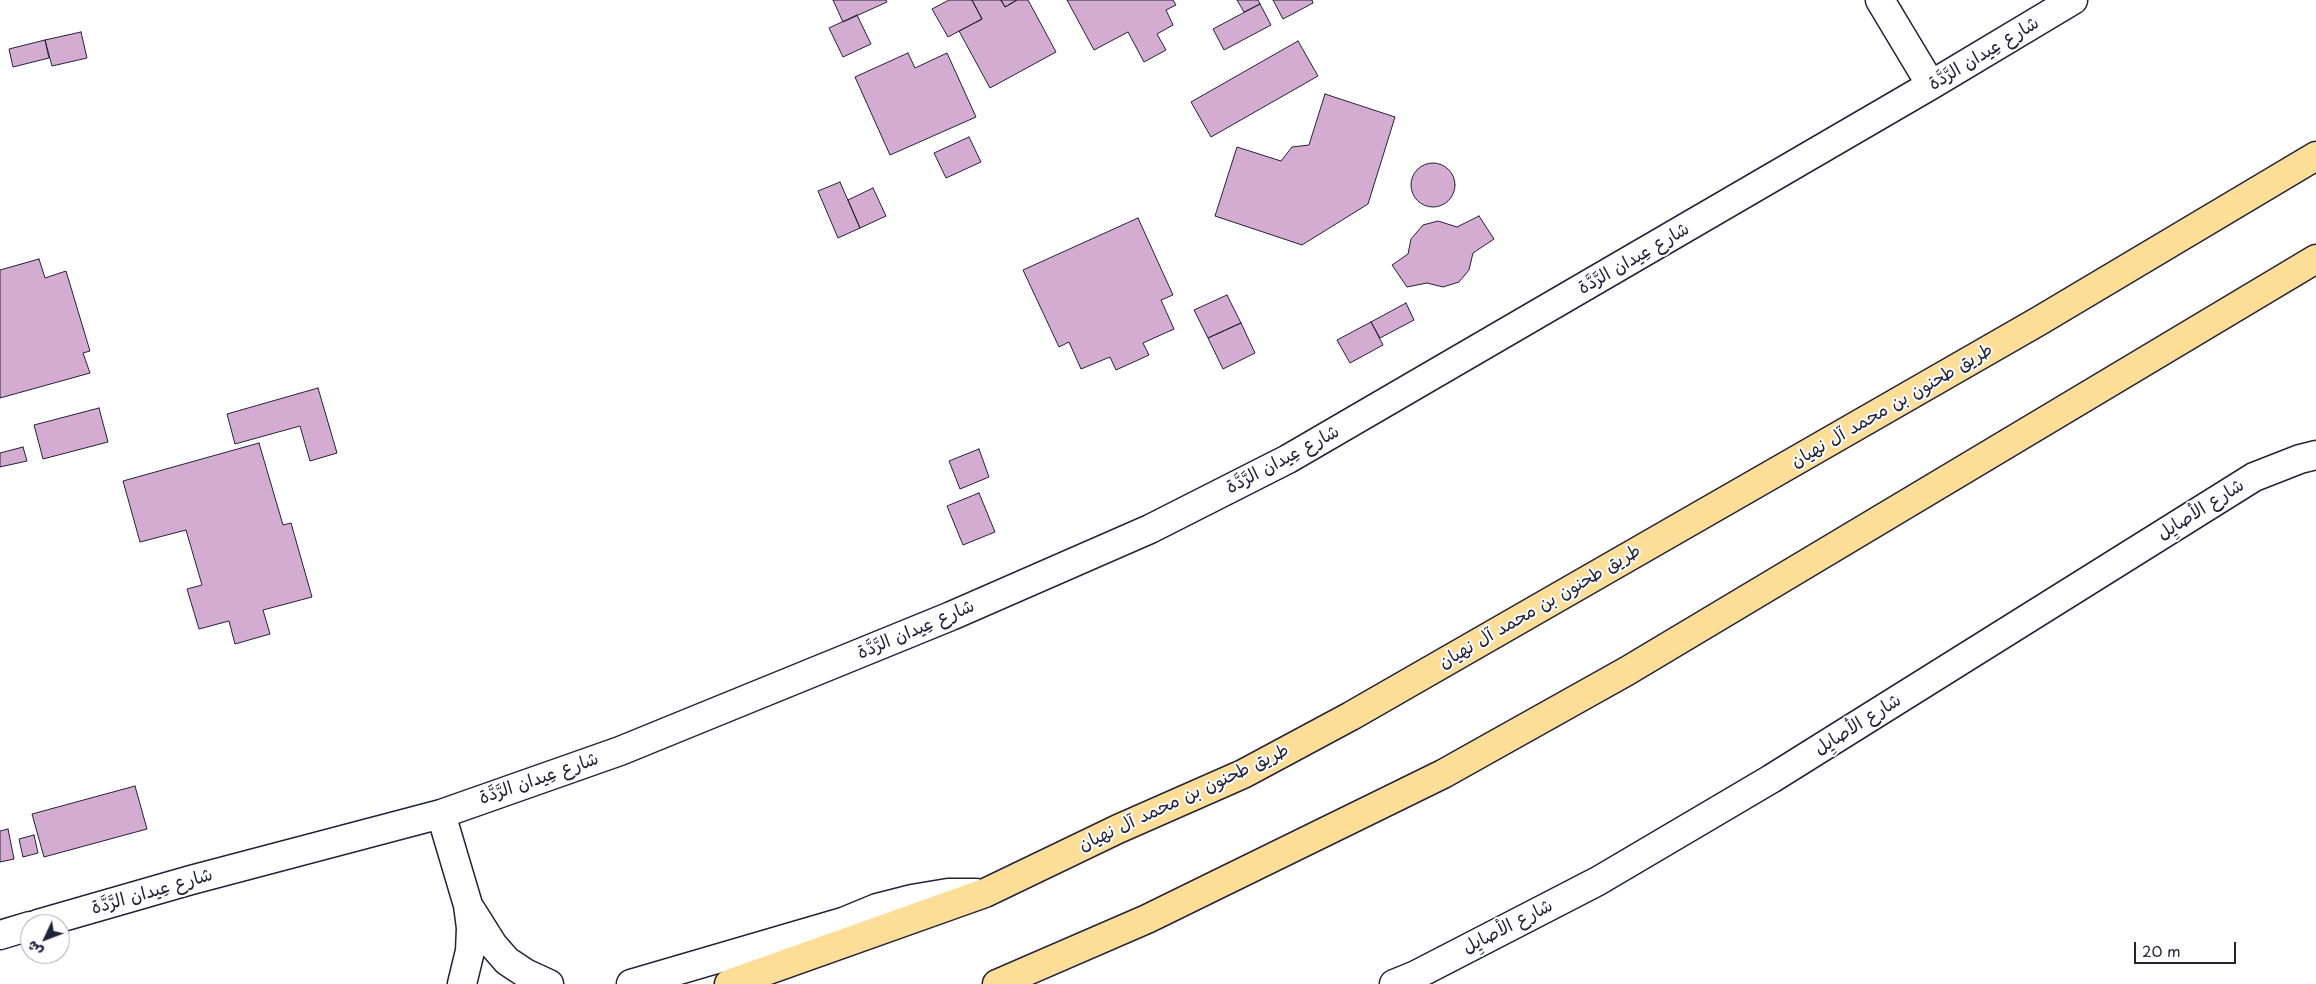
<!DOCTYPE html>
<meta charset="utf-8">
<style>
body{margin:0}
#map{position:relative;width:2316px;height:984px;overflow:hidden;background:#fff;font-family:"Playpen Sans","Playpen Sans Arabic",sans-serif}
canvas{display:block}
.north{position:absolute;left:20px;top:914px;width:50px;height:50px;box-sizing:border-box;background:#fff;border:1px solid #a7a7b1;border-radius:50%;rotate:227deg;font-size:14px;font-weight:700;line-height:20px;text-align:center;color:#22223b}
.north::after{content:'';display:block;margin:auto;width:18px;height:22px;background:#22223b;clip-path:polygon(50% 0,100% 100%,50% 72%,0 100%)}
.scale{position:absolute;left:2134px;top:942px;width:102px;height:22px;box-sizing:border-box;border:2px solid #22223b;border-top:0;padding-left:6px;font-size:15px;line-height:18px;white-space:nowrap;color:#22223b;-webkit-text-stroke:4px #fff;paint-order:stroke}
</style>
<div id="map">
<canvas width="2316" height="984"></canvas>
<div class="north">ش</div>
<div class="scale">20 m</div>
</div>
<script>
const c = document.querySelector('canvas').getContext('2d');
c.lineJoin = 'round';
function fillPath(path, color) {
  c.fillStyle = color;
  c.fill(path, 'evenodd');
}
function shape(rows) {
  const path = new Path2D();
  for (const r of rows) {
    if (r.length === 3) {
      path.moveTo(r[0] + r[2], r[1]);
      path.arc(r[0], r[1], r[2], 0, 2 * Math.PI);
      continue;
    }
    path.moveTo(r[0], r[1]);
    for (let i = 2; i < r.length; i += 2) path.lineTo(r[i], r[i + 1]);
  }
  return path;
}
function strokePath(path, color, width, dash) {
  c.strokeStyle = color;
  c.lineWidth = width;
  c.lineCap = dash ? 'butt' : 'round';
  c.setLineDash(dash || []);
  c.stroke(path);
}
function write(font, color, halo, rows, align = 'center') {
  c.font = font + ' "Playpen Sans","Playpen Sans Arabic",sans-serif';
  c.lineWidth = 4;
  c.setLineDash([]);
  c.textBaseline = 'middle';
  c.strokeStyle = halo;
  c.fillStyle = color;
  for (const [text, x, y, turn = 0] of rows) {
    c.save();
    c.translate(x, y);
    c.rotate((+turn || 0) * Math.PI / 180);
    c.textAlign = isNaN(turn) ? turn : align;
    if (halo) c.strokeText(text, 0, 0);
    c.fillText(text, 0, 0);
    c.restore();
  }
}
const building = shape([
 [833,0,886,0,887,2,843,22,833,0],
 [949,0,972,0,982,19,948,37,932,9,949,0],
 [972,0,1001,0,1005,7,1017,0,1028,0,1056,52,990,88,959,31,982,19,972,0],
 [1001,0,1017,0,1005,7,1001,0],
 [1067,0,1173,0,1176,5,1166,10,1173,25,1157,34,1166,50,1144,62,1128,32,1094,50,1067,0],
 [1237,0,1258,0,1260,4,1244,12,1237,0],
 [1273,0,1312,0,1313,3,1283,19,1273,0],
 [1260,4,1271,25,1224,50,1213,29,1260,4],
 [857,15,871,44,843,57,829,28,857,15],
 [81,32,87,58,52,66,45,40,81,32],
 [45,40,49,58,13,67,9,49,45,40],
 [1298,41,1318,76,1211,137,1191,102,1298,41],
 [908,53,915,68,947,53,976,117,890,155,855,77,908,53],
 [1325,94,1395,117,1368,204,1302,245,1215,216,1237,147,1281,161,1292,147,1309,145,1325,94],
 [969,137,981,162,946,178,934,153,969,137],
 [1433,185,22],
 [840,182,860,228,838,238,818,191,840,182],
 [873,188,886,216,860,228,848,200,873,188],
 [1479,216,1494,239,1473,253,1469,270,1459,282,1443,287,1427,283,1407,287,1392,265,1408,254,1411,239,1423,225,1438,221,1457,227,1479,216],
 [1138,218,1173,295,1161,300,1174,329,1143,343,1149,355,1116,370,1110,357,1081,369,1069,342,1059,347,1023,270,1138,218],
 [39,259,45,278,66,271,90,351,83,353,90,373,0,398,0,270,39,259],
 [1227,295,1241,323,1208,338,1194,310,1227,295],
 [1406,303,1414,320,1380,338,1371,322,1406,303],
 [1371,322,1383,345,1350,363,1337,340,1371,322],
 [1241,323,1255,353,1223,369,1208,338,1241,323],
 [318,388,337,453,310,461,300,426,235,444,227,414,318,388],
 [99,408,108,442,43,459,34,425,99,408],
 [259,443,283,525,291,523,312,597,263,610,270,634,235,644,229,621,199,629,187,589,202,585,186,530,140,542,123,481,259,443],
 [23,447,27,461,0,467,0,453,23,447],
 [979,449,989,477,960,489,949,461,979,449],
 [979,493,995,532,963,545,947,506,979,493],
 [135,786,147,829,44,857,32,814,135,786],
 [8,829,14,859,0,862,0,831,8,829],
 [34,835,38,853,23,857,19,839,34,835]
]);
fillPath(building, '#d4abd1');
strokePath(building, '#22223b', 1);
const minor = shape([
 [1880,0,1931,85],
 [441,814,468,905,471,928,470,951,462,984],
 [471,910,493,945,507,961,525,973,549,984],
 [38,924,191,880,441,814,620,751,951,616,1150,529,1288,459,1931,85,2073,0],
 [0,935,30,926],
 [631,984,843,922,877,908,912,899,948,893,976,893],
 [1394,984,1416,975,1598,881,1771,779,2254,477,2300,459,2316,455]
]);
const primary = shape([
 [729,984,985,893,1118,829,1243,774,1351,716,2039,321,2316,156],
 [997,984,1147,919,1443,774,1627,671,2316,259]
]);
strokePath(minor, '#22223b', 31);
strokePath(primary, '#22223b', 31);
strokePath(minor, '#fff', 28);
strokePath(primary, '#fcde96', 28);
write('18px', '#22223b', '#fff', [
 ["شارع عِيدان الرَّدَّة",1984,54,-31],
 ["شارع عِيدان الرَّدَّة",1634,259,-30],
 ["طريق طحنون بن محمد آل نهيان",1892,406,-30],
 ["شارع عِيدان الرَّدَّة",1283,460,-28],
 ["شارع الأصايِل",2201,510,-32],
 ["طريق طحنون بن محمد آل نهيان",1540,607,-30],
 ["شارع عِيدان الرَّدَّة",916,630,-23],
 ["شارع الأصايِل",1858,725,-32],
 ["شارع عِيدان الرَّدَّة",539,779,-19],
 ["طريق طحنون بن محمد آل نهيان",1184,798,-25],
 ["شارع عِيدان الرَّدَّة",152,892,-16],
 ["شارع الأصايِل",1508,927,-27]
]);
</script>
